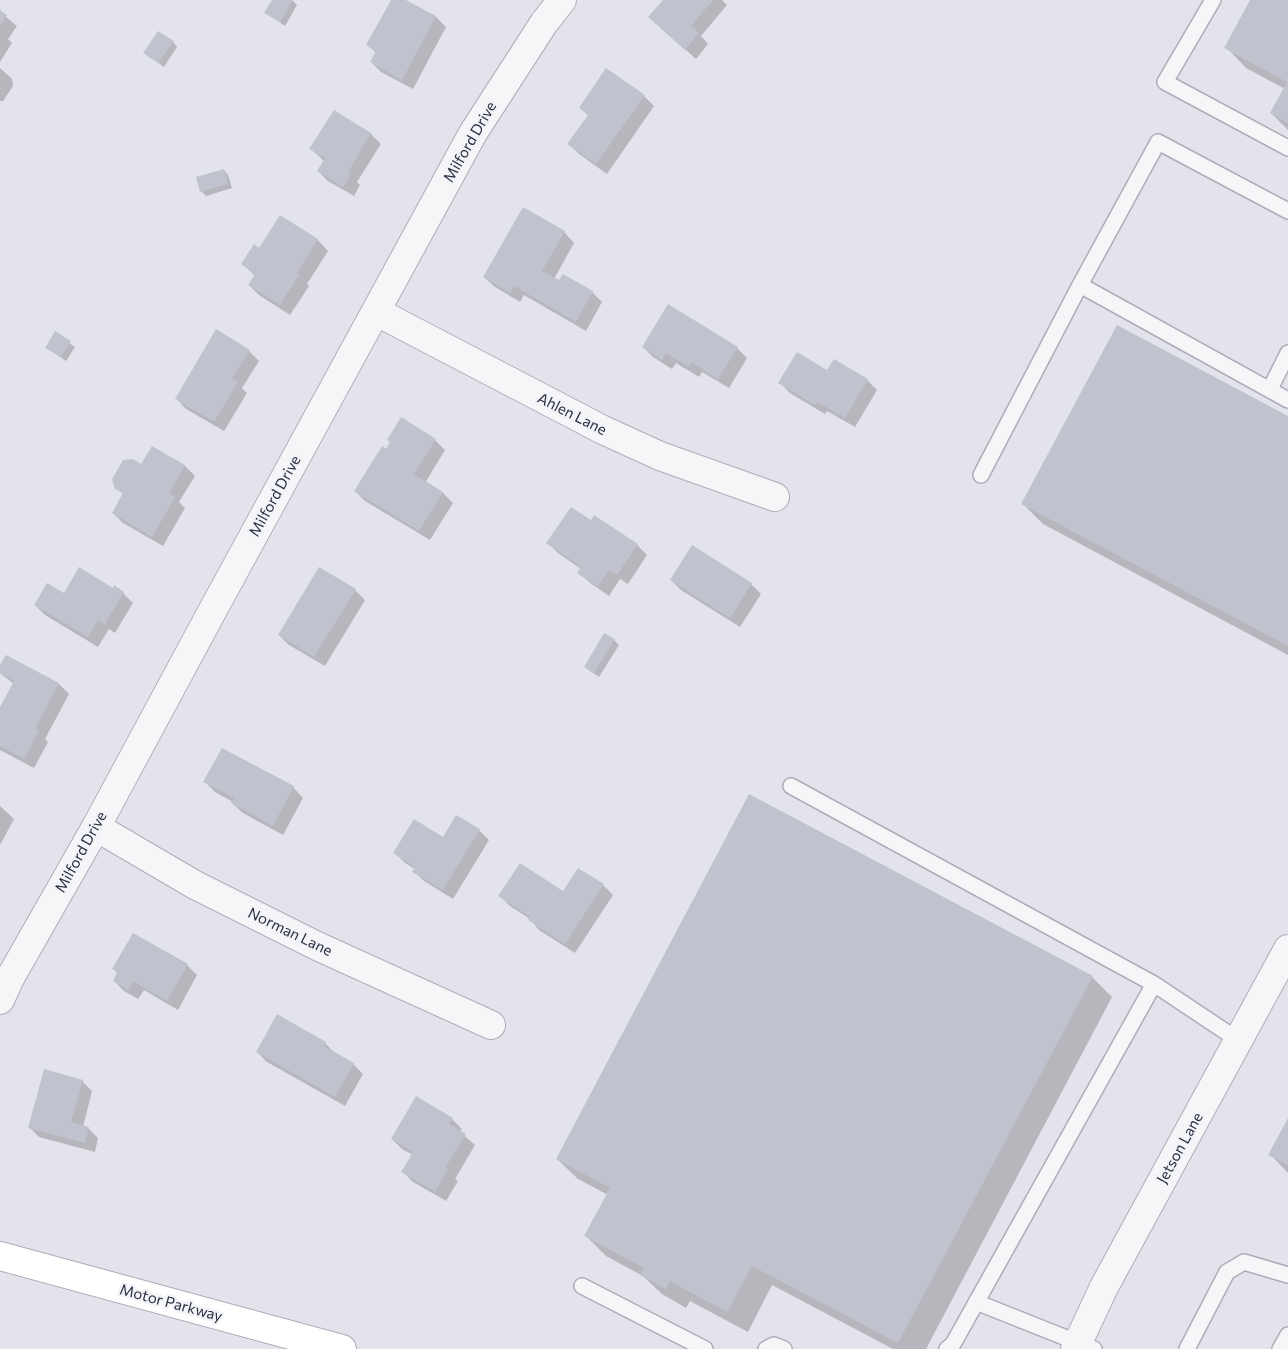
<!DOCTYPE html>
<style>
body{margin:0}
canvas{display:block;background:#e3e4eb}
</style>
<canvas width="1288" height="1349"></canvas>
<script>
const c = document.querySelector('canvas').getContext('2d');
c.lineJoin = 'round';
function fillPath(path, color) {
  c.fillStyle = color;
  c.fill(path, 'evenodd');
}
function shape(rows) {
  const path = new Path2D();
  for (const r of rows) {
    path.moveTo(r[0], r[1]);
    for (let i = 2; i < r.length; i += 2) path.lineTo(r[i], r[i + 1]);
  }
  return path;
}
function strokePath(path, color, width, dash) {
  c.strokeStyle = color;
  c.lineWidth = width;
  c.lineCap = dash ? 'butt' : 'round';
  c.setLineDash(dash || []);
  c.stroke(path);
}
function write(font, color, halo, rows, align = 'center') {
  c.font = font + ' Commissioner,sans-serif';
  c.lineWidth = 5;
  c.setLineDash([]);
  c.textBaseline = 'middle';
  c.strokeStyle = halo;
  c.fillStyle = color;
  for (const [text, x, y, turn = 0] of rows) {
    c.save();
    c.translate(x, y);
    c.rotate((+turn || 0) * Math.PI / 180);
    c.textAlign = isNaN(turn) ? turn : align;
    if (halo) c.strokeText(text, 0, 0);
    c.fillText(text, 0, 0);
    c.restore();
  }
}
fillPath(shape([
 [273,0,292,0,297,5,285,26,266,13],
 [392,0,404,0,436,17,446,27,413,89,381,72,371,62,376,53,368,45],
 [665,0,722,0,727,5,701,36,708,44,696,59,660,27],
 [1252,0,1288,0,1288,130,1271,113,1285,89,1246,68,1226,47],
 [0,12,17,26,8,39,12,43,0,62],
 [173,42,177,47,164,67,145,53],
 [0,68,12,79,13,86,3,101,0,101],
 [607,70,644,96,654,106,607,174,579,154,569,144,589,116,580,107],
 [334,112,371,134,381,144,357,182,360,185,354,196,328,181,318,171,324,161,311,149],
 [224,170,228,175,232,188,206,196,201,191],
 [524,209,564,232,574,243,554,279,560,282,592,292,602,302,586,331,524,295,520,302,495,287,484,277],
 [280,217,318,240,328,251,307,284,309,286,290,315,259,295,249,285,255,276,243,264,259,250],
 [55,333,75,347,66,361,46,347],
 [643,347,737,348,747,358,729,388,702,372,699,377,676,363,672,369,653,357],
 [249,351,259,361,242,388,247,393,224,431,186,409,176,398],
 [834,360,867,380,877,390,855,427,827,411,825,414,790,393,780,383,827,372],
 [1288,417,1288,655,1043,524,1023,504],
 [435,440,445,450,425,483,443,493,453,503,430,540,365,501,355,491,386,450],
 [152,447,185,466,195,476,179,502,185,508,163,546,123,523,113,513,124,495,116,488,142,466],
 [595,517,637,545,647,555,628,584,620,579,609,596,589,582,579,572,581,569,558,553,548,543,591,522],
 [671,580,751,584,761,594,740,627,681,590],
 [113,589,123,593,133,603,115,633,109,629,98,647,45,615,35,605,64,594],
 [355,590,365,600,325,666,289,645,279,635],
 [614,640,619,645,599,677,590,671,585,666],
 [6,656,59,684,69,694,45,739,48,742,34,768,0,750,0,710,14,684,0,673,0,668],
 [205,782,293,787,303,798,283,835,243,813,232,803,233,802,215,792],
 [0,806,14,819,0,845],
 [479,830,489,840,453,899,424,881,414,871,415,869,405,863,395,853,444,838],
 [603,885,613,895,575,953,539,930,530,919,510,906,500,896,564,893],
 [187,965,197,975,178,1010,144,990,138,999,124,991,114,981,118,974,114,969],
 [1092,977,1112,997,926,1349,893,1349,772,1285,748,1332,690,1301,686,1308,662,1294,643,1276,606,1256,586,1236,608,1195,578,1179,557,1159],
 [325,1043,335,1053,353,1064,363,1074,345,1106,267,1062,257,1052],
 [82,1081,92,1091,83,1127,88,1128,98,1138,95,1152,39,1137,29,1127],
 [452,1119,462,1129,460,1132,475,1145,455,1179,458,1181,446,1201,413,1182,403,1172,413,1155,402,1149,392,1139],
 [1288,1121,1288,1173,1270,1154]
]), '#0003');
fillPath(shape([
 [272,0,293,0,280,22,264,13],
 [391,0,406,0,436,16,402,80,370,62,376,51,366,45],
 [663,0,713,0,691,26,699,33,685,50,648,17],
 [1250,0,1288,0,1288,123,1270,113,1287,82,1224,48],
 [0,10,7,15,0,26],
 [158,31,174,41,158,63,143,53],
 [606,68,645,95,596,164,567,144,588,115,579,108],
 [334,110,371,133,348,172,351,174,343,187,317,171,325,158,309,149],
 [224,169,228,184,200,192,196,177],
 [523,207,565,231,542,271,559,280,563,274,593,291,576,322,514,286,510,293,483,277],
 [280,215,318,239,297,273,299,275,280,305,248,285,255,274,241,264,254,244,259,248],
 [668,304,738,347,718,379,692,363,689,367,666,353,662,360,642,347],
 [1117,325,1288,416,1288,646,1021,504],
 [216,329,250,350,232,378,238,382,214,422,175,399],
 [55,331,71,341,61,357,45,348],
 [797,352,827,370,834,359,868,379,845,418,817,402,815,405,778,383],
 [401,417,436,439,414,474,443,492,419,531,354,491,382,446,386,449,390,442,387,440],
 [152,446,185,465,169,493,175,497,152,537,112,513,123,493,115,489,112,479,123,460,133,459,141,464],
 [571,507,591,520,594,515,638,544,617,575,609,570,598,587,577,573,581,567,546,543],
 [692,545,752,583,730,618,670,580],
 [79,567,113,588,114,585,124,592,105,624,98,620,88,637,34,605,47,583,64,593],
 [319,567,356,589,314,657,278,635],
 [604,633,615,639,594,673,584,667],
 [6,655,59,683,35,729,39,731,24,759,0,746,0,707,14,681,0,673,0,665],
 [222,748,294,786,273,826,231,803,234,798,203,782],
 [749,794,1093,976,898,1343,752,1266,727,1312,670,1281,666,1289,640,1275,644,1268,584,1236,610,1188,556,1159],
 [456,815,480,829,443,890,412,872,415,867,393,853,414,819,443,837],
 [520,863,563,891,578,868,604,884,565,944,528,920,530,917,498,896],
 [133,933,188,964,167,1001,133,981,128,990,113,981,117,972,112,969],
 [277,1014,326,1042,324,1046,354,1063,335,1097,256,1052],
 [44,1069,83,1080,71,1122,89,1127,85,1143,28,1128],
 [416,1096,453,1118,449,1124,466,1134,445,1168,448,1170,435,1192,401,1172,413,1152,391,1139],
 [1288,1118,1288,1165,1268,1155]
]), '#c0c2cd');
const service = shape([
 [1213,0,1165,82,1288,148],
 [1288,211,1158,142,1080,285,1288,400],
 [1270,389,1288,353],
 [981,475,1080,285],
 [791,786,1154,984,953,1344,947,1349],
 [1154,984,1238,1040],
 [582,1286,705,1349],
 [976,1302,1094,1349],
 [766,1349,774,1345,784,1349],
 [1187,1349,1227,1272,1244,1262,1288,1275],
 [1280,1349,1288,1335]
]);
const minor = shape([
 [377,312,603,430,660,456,775,497],
 [96,827,195,885,317,946,491,1025],
 [0,1000,10,978,96,827,215,606,473,133,544,23,562,0],
 [1075,1349,1104,1287,1288,949]
]);
const secondary = shape([
 [0,1256,342,1349]
]);
strokePath(service, '#acadb8', 18);
strokePath(minor, '#acadb8', 30);
strokePath(secondary, '#acadb8', 30);
strokePath(service, '#f6f6f9', 15);
strokePath(minor, '#f6f6f9', 28);
strokePath(secondary, '#fff', 28);
write('15px', '#2b2e42', '#f3f4f8', [
 ["Milford Drive",470,142,-60],
 ["Ahlen Lane",572,414,27],
 ["Milford Drive",275,496,-61],
 ["Milford Drive",81,852,-61],
 ["Norman Lane",290,932,26],
 ["Jetson Lane",1180,1148,-61],
 ["Motor Parkway",171,1303,15]
]);
</script>
